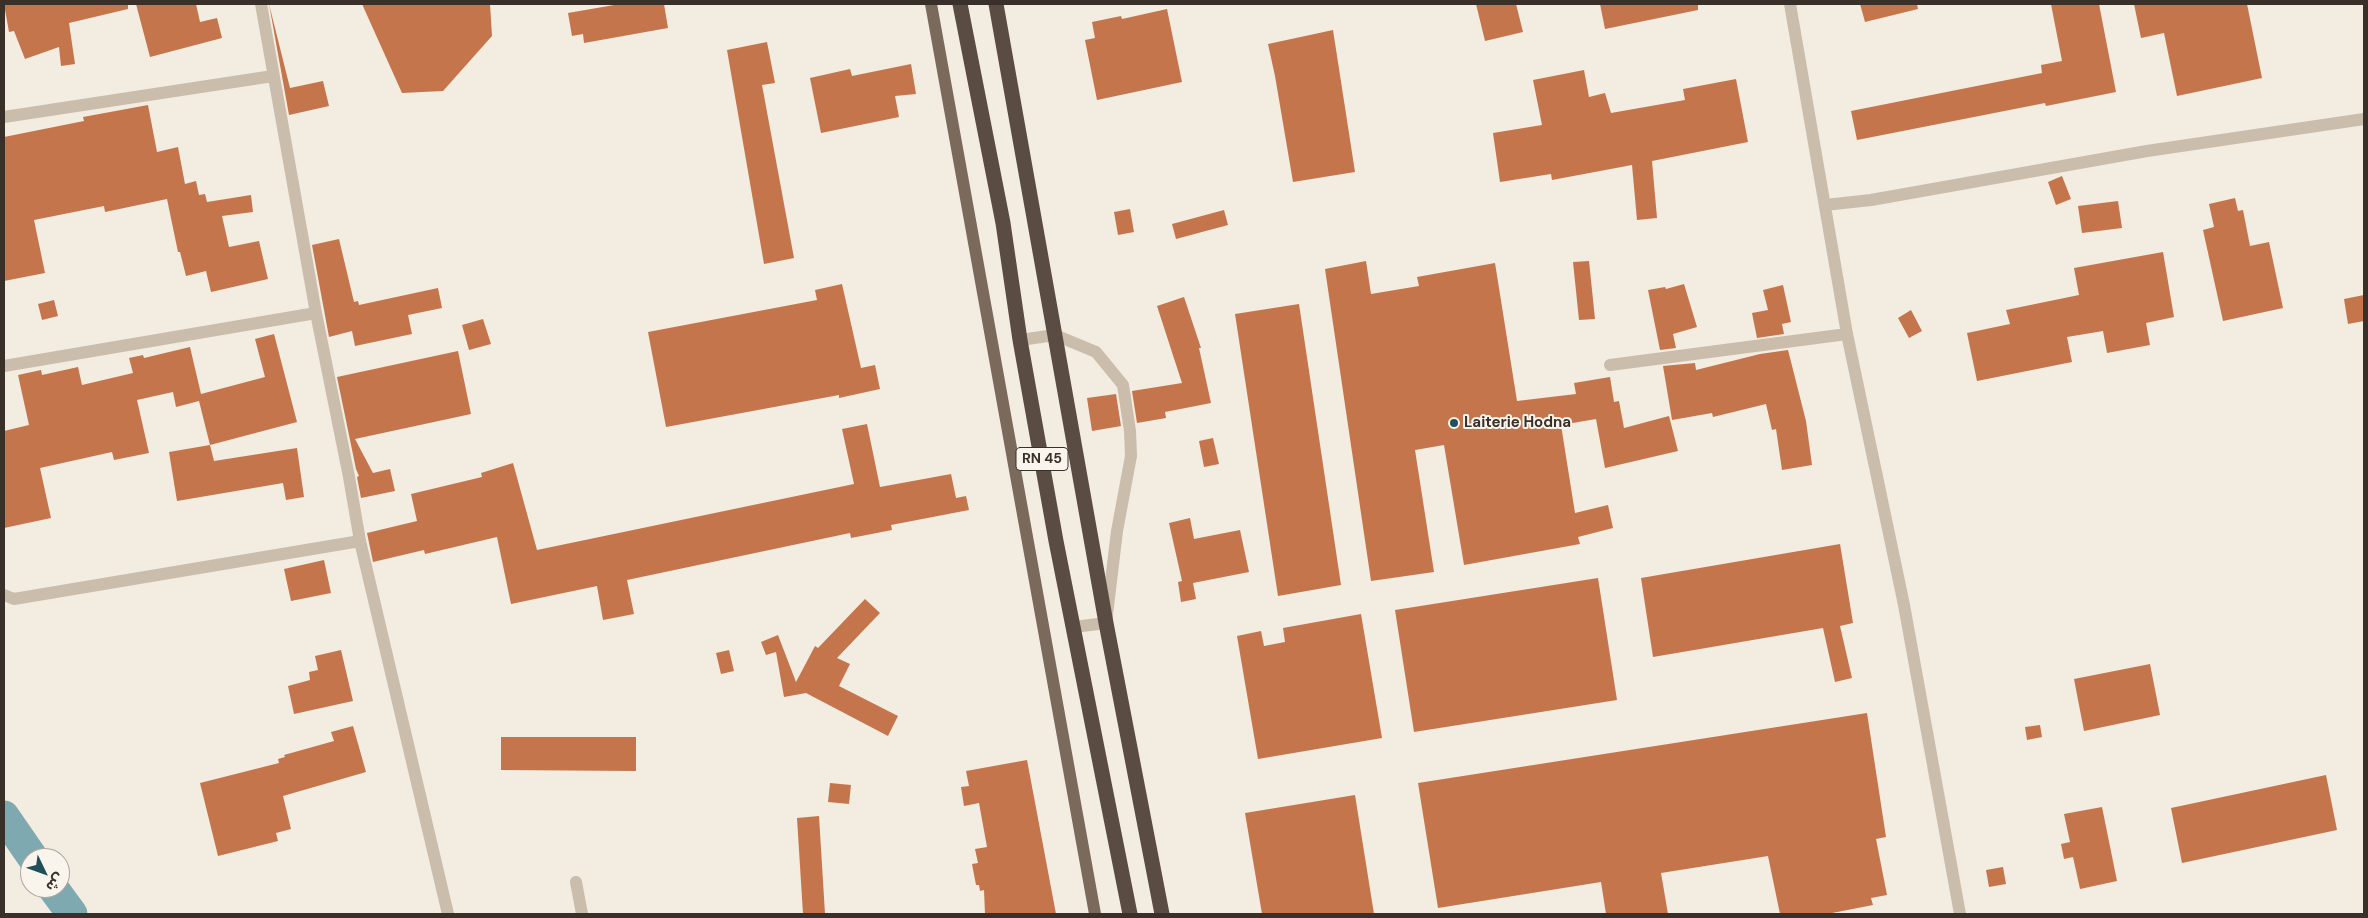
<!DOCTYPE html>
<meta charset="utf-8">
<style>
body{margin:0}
#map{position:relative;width:2368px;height:918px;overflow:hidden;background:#f3ece0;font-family:"DM Sans","Noto Sans Arabic",sans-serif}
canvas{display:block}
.frame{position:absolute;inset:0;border:5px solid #39302a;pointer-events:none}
.north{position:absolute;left:20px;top:848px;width:50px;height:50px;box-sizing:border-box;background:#faf5ec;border:1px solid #ada69e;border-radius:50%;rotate:132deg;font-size:14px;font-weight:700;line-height:20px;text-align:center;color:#39302a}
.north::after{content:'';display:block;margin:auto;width:18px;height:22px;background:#20515b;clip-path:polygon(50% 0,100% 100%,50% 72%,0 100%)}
</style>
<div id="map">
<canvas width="2368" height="918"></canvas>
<div class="frame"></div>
<div class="north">ش</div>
</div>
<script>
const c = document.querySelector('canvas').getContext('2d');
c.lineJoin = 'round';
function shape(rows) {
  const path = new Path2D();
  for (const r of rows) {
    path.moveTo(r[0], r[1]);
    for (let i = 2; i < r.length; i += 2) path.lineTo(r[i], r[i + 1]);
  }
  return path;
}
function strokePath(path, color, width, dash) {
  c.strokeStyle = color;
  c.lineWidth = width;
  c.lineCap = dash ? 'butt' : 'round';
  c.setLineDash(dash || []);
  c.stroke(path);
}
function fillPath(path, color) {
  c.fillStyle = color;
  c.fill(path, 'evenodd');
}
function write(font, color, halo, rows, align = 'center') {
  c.font = font + ' "DM Sans",sans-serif';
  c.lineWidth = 4;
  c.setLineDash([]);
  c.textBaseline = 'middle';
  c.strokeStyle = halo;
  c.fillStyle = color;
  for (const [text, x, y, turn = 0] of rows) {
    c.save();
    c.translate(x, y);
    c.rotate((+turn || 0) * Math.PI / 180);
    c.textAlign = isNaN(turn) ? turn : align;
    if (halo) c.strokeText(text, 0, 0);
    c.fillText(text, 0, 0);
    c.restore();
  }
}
strokePath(shape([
 [4,816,33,858],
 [53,888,72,914]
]), '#7fa9b0', 31);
fillPath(shape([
 [4,4,128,4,128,9,69,23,75,64,61,66,59,47,25,59,14,31,9,32],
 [136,4,196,4,200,22,217,18,222,38,150,57],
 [269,4,290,88,323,81,329,106,289,115],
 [362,4,490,4,492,36,443,91,402,93],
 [620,4,664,4,668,28,584,43,583,34,572,36,568,13],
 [1476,4,1516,4,1523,32,1485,41],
 [1600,4,1698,4,1698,10,1605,29],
 [1860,4,1917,4,1918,9,1865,22],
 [2051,4,2099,4,2116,92,2046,106,2045,103,1857,140,1851,111,2042,73,2041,65,2062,61],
 [2134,4,2247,4,2262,78,2177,96,2164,33,2141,38],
 [1167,9,1182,82,1097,100,1085,40,1095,38,1092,22,1121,16,1122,19],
 [1333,30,1355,172,1293,182,1275,76,1268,44],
 [767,42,775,83,762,85,794,258,764,264,727,50],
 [911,64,916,94,895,96,899,117,821,133,810,78,850,69,852,76],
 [1584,70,1589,97,1605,93,1611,113,1685,100,1683,89,1736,79,1748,142,1652,161,1657,218,1637,220,1632,165,1552,180,1551,174,1500,182,1493,133,1542,125,1533,80],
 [148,105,157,152,178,147,185,184,196,181,199,195,205,194,207,202,251,195,253,212,222,216,229,247,259,241,268,279,211,292,206,271,186,276,180,252,178,252,167,199,105,212,104,206,34,220,45,273,4,281,4,137,84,121,83,117],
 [2062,176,2071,199,2056,205,2048,182],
 [2235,198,2238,211,2243,210,2250,246,2269,242,2283,308,2223,321,2203,230,2214,227,2209,204],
 [2118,201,2122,228,2082,233,2078,206],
 [1130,209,1134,232,1118,235,1114,212],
 [1224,210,1228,225,1176,239,1172,224],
 [339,239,354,302,358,301,359,305,438,288,442,308,408,315,412,334,355,346,352,331,329,337,312,245],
 [2163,252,2174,317,2146,323,2150,345,2107,353,2103,331,2067,337,2072,362,1977,381,1967,333,2010,324,2006,310,2079,295,2074,268],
 [1366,261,1371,294,1419,286,1417,277,1495,263,1517,401,1576,394,1574,383,1610,377,1614,402,1619,401,1624,428,1669,416,1678,451,1605,468,1596,419,1561,425,1575,513,1608,505,1613,528,1578,537,1580,544,1464,565,1444,445,1415,450,1434,572,1371,581,1325,269],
 [1589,261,1595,319,1579,320,1573,262],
 [842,284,861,368,875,365,880,389,839,398,839,395,666,427,648,332,817,300,815,290],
 [1684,284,1697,327,1673,334,1676,348,1660,350,1648,290,1665,287,1666,289],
 [1783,285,1791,322,1782,324,1784,334,1757,338,1752,313,1768,310,1763,290],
 [2364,295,2364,321,2348,324,2344,299],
 [1184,297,1201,348,1199,348,1211,403,1165,412,1166,418,1137,423,1132,391,1182,383,1157,306],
 [54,300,58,316,42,320,38,304],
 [1299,304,1341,585,1278,596,1235,314],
 [1911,310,1922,331,1909,338,1898,318],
 [483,319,491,344,469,350,462,325],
 [274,334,297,422,210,445,199,401,176,407,173,392,137,400,149,453,114,460,112,452,40,468,51,518,4,528,4,431,29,425,18,375,41,370,42,375,78,367,82,385,133,373,129,358,143,355,144,358,190,347,201,394,265,377,255,339],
 [1788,350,1806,421,1812,465,1782,470,1776,429,1772,430,1766,404,1713,417,1712,413,1672,420,1663,366,1695,363,1696,370,1760,354],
 [458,351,471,414,355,439,373,473,390,469,395,491,361,498,357,477,359,476,356,469,337,377],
 [1116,394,1121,426,1092,431,1087,398],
 [867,424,880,487,951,474,956,498,966,496,969,510,891,525,892,530,851,538,850,533,627,580,634,614,603,620,597,586,511,604,497,537,425,554,424,550,373,562,367,533,417,521,411,494,482,477,481,473,513,463,537,550,854,484,842,429],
 [1213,438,1219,464,1204,467,1199,441],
 [210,445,214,461,297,448,304,497,286,500,283,483,177,501,169,452],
 [1190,518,1194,539,1240,530,1249,572,1193,583,1196,599,1181,602,1178,582,1182,581,1169,523],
 [1840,544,1853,623,1840,626,1852,678,1835,682,1823,628,1653,657,1641,578],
 [324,560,331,593,291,601,284,569],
 [1598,578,1617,700,1414,732,1395,610],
 [865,599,880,613,837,658,850,664,839,686,898,716,888,736,806,693,784,697,776,652,766,655,761,642,778,635,796,682,815,646,818,648],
 [1361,614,1382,738,1258,759,1237,636,1261,631,1264,646,1285,642,1283,628],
 [341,650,353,701,294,714,288,686,310,680,309,672,318,670,315,656],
 [729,650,734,671,721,674,716,653],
 [2150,664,2160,715,2084,731,2074,679],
 [1867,713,1886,837,1876,839,1887,895,1871,898,1873,905,1827,914,1780,914,1768,856,1661,873,1668,914,1606,914,1601,882,1438,908,1418,783],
 [2040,725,2042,737,2027,740,2025,727],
 [353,726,366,772,283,796,291,829,276,833,278,841,218,856,200,783,279,763,278,759,285,757,284,755,334,741,331,732],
 [501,737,636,737,636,771,501,770],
 [1027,760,1056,914,985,914,984,890,980,891,979,885,976,885,972,864,978,863,975,849,987,847,979,803,964,806,961,787,969,786,966,771],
 [2326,775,2337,830,2182,863,2171,808],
 [830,783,851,785,849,804,828,802],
 [1355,795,1374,914,1262,914,1245,813],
 [2102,807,2117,881,2080,889,2073,857,2064,859,2061,844,2070,842,2064,814],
 [819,816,825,914,803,914,797,818],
 [2003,867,2006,884,1989,887,1986,870]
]), '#c5754c');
strokePath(shape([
 [261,4,316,313,349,477,360,541,448,914],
 [1790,4,1847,334,1904,605,1960,914],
 [4,117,273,76],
 [1825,205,1871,200,2147,151,2364,119],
 [1020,340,1055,335,1096,352,1123,385,1130,431,1131,456,1117,531,1106,623,1074,627],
 [1610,365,1847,334],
 [4,366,316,313],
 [4,595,14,599,360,541],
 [576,882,582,914]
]), '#cbbdab', 12);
strokePath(shape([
 [931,4,1095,914]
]), '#7b695c', 12);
strokePath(shape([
 [960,4,1003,223,1020,340,1056,541,1130,914],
 [996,4,1106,623,1162,914]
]), '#5a4c42', 15);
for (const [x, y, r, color] of [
 [1454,423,5,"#20515b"]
]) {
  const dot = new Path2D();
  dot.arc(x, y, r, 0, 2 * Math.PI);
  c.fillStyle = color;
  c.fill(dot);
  strokePath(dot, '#faf5ec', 2);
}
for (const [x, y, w] of [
 [1042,459,52]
]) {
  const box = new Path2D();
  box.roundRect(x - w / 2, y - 11.5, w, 23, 4);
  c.fillStyle = '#faf5ec';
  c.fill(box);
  strokePath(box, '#39302a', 1);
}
write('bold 14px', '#39302a', null, [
 ["RN 45",1042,459]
]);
write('bold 15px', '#39302a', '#faf5ec', [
 ["Laiterie Hodna",1464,423]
], 'left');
</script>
